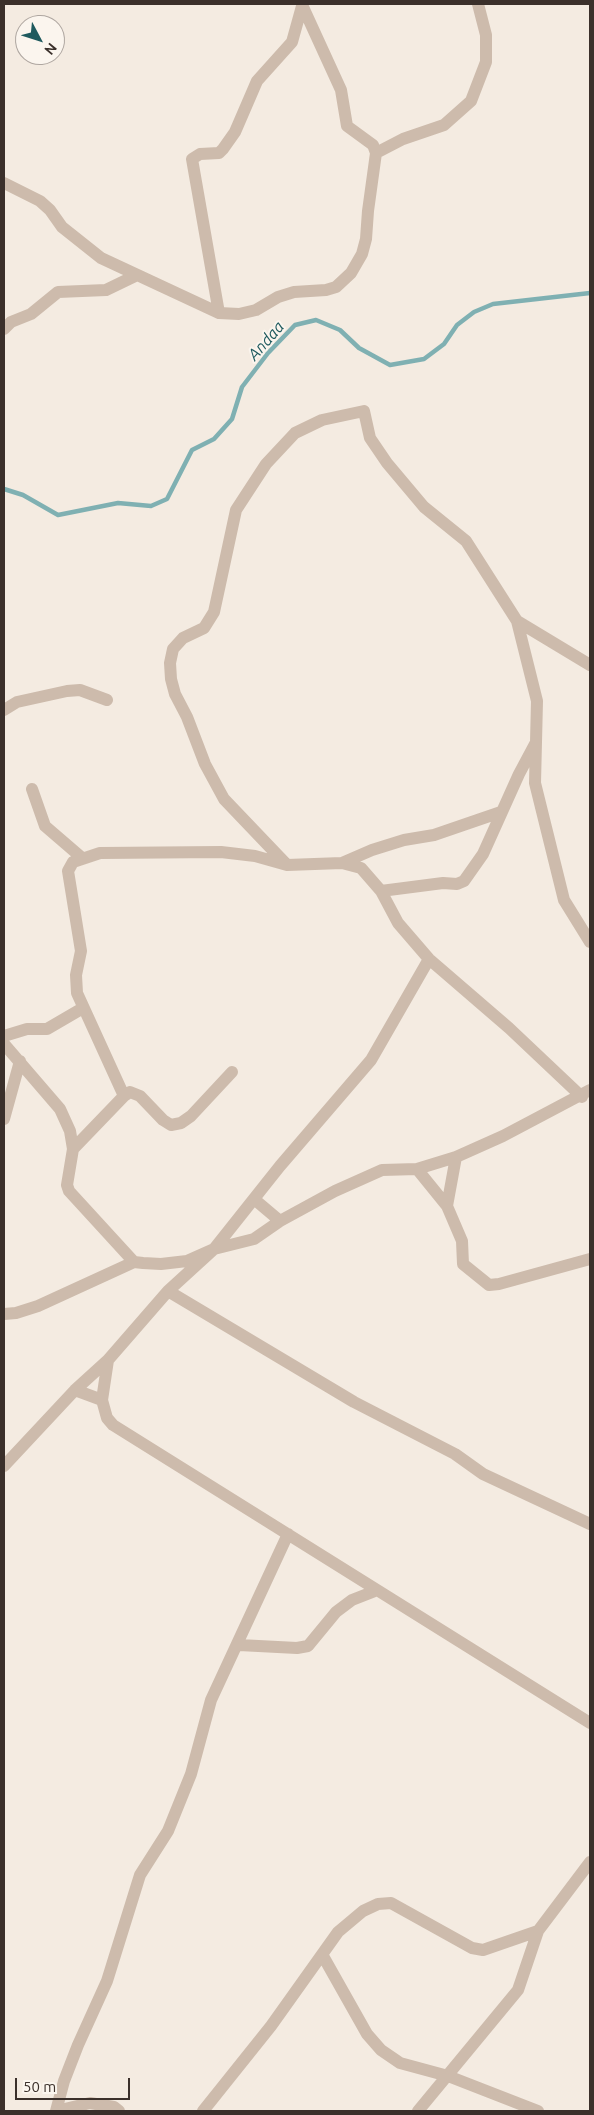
<!DOCTYPE html>
<style>
body{margin:0}
#map{position:relative;width:594px;height:2115px;overflow:hidden;background:#f4ebe1;font-family:Ubuntu,sans-serif}
canvas{display:block}
.frame{position:absolute;inset:0;border:5px solid #3b302b;pointer-events:none}
.north{position:absolute;left:15px;top:15px;width:50px;height:50px;box-sizing:border-box;background:#fbf5ee;border:1px solid #aea6a0;border-radius:50%;rotate:130deg;font-size:14px;font-weight:700;line-height:20px;text-align:center;color:#3b302b}
.north::after{content:'';display:block;margin:auto;width:18px;height:22px;background:#1f5a5e;clip-path:polygon(50% 0,100% 100%,50% 72%,0 100%)}
.scale{position:absolute;left:15px;top:2078px;width:115px;height:22px;box-sizing:border-box;border:2px solid #3b302b;border-top:0;padding-left:6px;font-size:15px;line-height:18px;white-space:nowrap;color:#3b302b;-webkit-text-stroke:4px #fbf5ee;paint-order:stroke}
</style>
<div id="map">
<canvas width="594" height="2115"></canvas>
<div class="frame"></div>
<div class="north">N</div>
<div class="scale">50 m</div>
</div>
<script>
const c = document.querySelector('canvas').getContext('2d');
c.lineJoin = 'round';
function shape(rows) {
  const path = new Path2D();
  for (const r of rows) {
    path.moveTo(r[0], r[1]);
    for (let i = 2; i < r.length; i += 2) path.lineTo(r[i], r[i + 1]);
  }
  return path;
}
function strokePath(path, color, width, dash) {
  c.strokeStyle = color;
  c.lineWidth = width;
  c.lineCap = dash ? 'butt' : 'round';
  c.setLineDash(dash || []);
  c.stroke(path);
}
function write(font, color, halo, rows, align = 'center') {
  c.font = font + ' Ubuntu,sans-serif';
  c.lineWidth = 4;
  c.setLineDash([]);
  c.textBaseline = 'middle';
  c.strokeStyle = halo;
  c.fillStyle = color;
  for (const [text, x, y, turn = 0] of rows) {
    c.save();
    c.translate(x, y);
    c.rotate((+turn || 0) * Math.PI / 180);
    c.textAlign = isNaN(turn) ? turn : align;
    if (halo) c.strokeText(text, 0, 0);
    c.fillText(text, 0, 0);
    c.restore();
  }
}
strokePath(shape([
 [4,489,23,495,58,515,118,503,151,506,167,499,192,450,214,439,232,419,242,387,268,353,295,325,316,320,340,330,359,348,390,365,424,359,444,344,457,325,474,312,493,304,590,293]
]), '#7fb0b2', 4.5);
strokePath(shape([
 [376,153,403,139,444,125,471,101,486,62,486,35,478,4],
 [4,183,40,201,50,210,62,227,101,258,219,313,239,314,256,310,278,297,294,292,326,290,336,287,351,273,362,254,366,239,368,211,376,153,373,145,347,126,341,90,303,7],
 [219,313,192,159,200,154,219,153,223,149,235,132,257,81,292,42,302,6],
 [4,329,11,322,31,314,58,292,106,290,135,276],
 [517,621,537,701,535,783,564,900,590,942],
 [4,710,17,702,67,691,80,690,107,700],
 [32,789,45,826,81,857],
 [342,863,372,850,404,840,434,835,501,812],
 [287,865,224,799,205,764,187,717,175,694,171,679,170,663,173,649,183,638,204,628,214,612,236,510,266,464,295,433,322,420,364,411,370,438,387,463,424,507,466,541,517,621,590,665],
 [381,891,443,883,457,884,464,881,483,854,519,774,535,744],
 [4,1036,27,1029,47,1029,83,1008],
 [4,1044,60,1109,70,1131,73,1149,67,1185,69,1191,134,1262,143,1263,161,1264,187,1261,214,1249,254,1239,280,1221,335,1191,382,1170,417,1169,456,1157,503,1136,590,1090],
 [124,1096,77,993,76,975,81,951,68,871,73,862,100,853,221,852,255,856,287,865,342,863,361,868,381,891,398,923,429,959,509,1028,582,1097],
 [4,1119,20,1061],
 [73,1149,124,1096,130,1092,140,1096,163,1120,171,1125,181,1123,191,1116,232,1072],
 [417,1169,447,1206,462,1241,463,1264,489,1285,499,1284,590,1259],
 [254,1199,280,1221],
 [447,1206,456,1157],
 [168,1291,354,1402,455,1454,483,1474,590,1524],
 [4,1314,16,1313,38,1306,134,1262],
 [108,1360,102,1400,107,1418,113,1425,590,1723],
 [75,1390,102,1400],
 [4,1466,75,1390,108,1360,168,1291,214,1249,280,1166,371,1060,429,959],
 [239,1645,297,1648,308,1646,336,1612,352,1600,375,1591],
 [323,1956,367,2034,381,2050,400,2063,448,2076,538,2111],
 [119,2111,114,2107,90,2103,56,2111,64,2081,78,2045,107,1981,140,1875,168,1831,191,1774,211,1700,288,1534],
 [203,2111,271,2026,338,1932,363,1911,378,1904,391,1903,472,1948,483,1950,538,1931],
 [418,2111,518,1990,538,1931,590,1862]
]), '#cdbbac', 12);
write('italic 16px', '#1f5a5e', '#fbf5ee', [
 ["Andaa",266,341,-49]
]);
</script>
